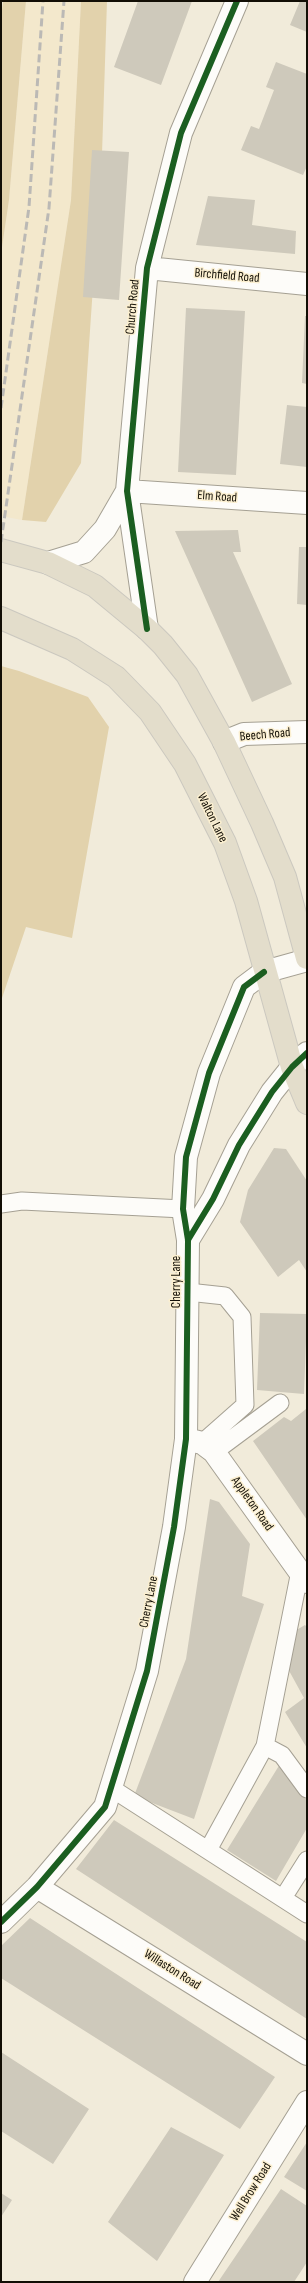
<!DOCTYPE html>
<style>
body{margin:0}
#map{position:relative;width:308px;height:2283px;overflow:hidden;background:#f1ebda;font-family:"Sofia Sans Condensed",sans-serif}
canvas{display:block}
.frame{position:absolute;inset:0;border:2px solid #120e05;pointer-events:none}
</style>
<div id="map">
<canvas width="308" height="2283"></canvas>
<div class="frame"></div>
</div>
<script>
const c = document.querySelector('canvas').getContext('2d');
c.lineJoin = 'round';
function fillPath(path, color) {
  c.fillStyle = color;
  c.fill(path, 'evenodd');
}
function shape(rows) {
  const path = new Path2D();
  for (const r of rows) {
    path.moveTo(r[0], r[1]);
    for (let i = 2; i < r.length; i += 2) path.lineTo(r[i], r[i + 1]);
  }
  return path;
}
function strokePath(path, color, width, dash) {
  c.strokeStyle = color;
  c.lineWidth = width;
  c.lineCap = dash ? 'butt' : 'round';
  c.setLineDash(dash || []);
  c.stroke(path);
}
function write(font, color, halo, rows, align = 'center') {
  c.font = font + ' "Sofia Sans Condensed",sans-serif';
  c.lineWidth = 3;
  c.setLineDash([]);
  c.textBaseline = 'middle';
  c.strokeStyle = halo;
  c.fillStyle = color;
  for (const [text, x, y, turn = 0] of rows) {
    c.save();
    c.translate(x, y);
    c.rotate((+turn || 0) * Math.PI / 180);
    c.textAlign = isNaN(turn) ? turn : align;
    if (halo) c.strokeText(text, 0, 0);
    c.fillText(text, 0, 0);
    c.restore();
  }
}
fillPath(shape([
 [26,1,81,1,71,200,22,520,1,516,1,254,9,200]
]), '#f3e8cc');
fillPath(shape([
 [3,1,26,1,9,200,1,254,1,18],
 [81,1,107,1,102,154,81,463,46,522,22,520,71,200],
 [1,666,19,671,88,697,109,727,72,938,26,927,1,1001]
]), '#e2d2ac');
fillPath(shape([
 [138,1,192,1,161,85,114,67],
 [300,1,307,2,307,32,290,25],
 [276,62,307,74,307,166,303,175,241,150,251,126,259,129,274,90,266,87],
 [92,150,129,152,119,300,83,297],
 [208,196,255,200,252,225,296,231,295,254,196,245],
 [186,308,245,311,236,475,178,472],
 [305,316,307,316,307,384,302,383],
 [287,405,307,407,307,467,280,464],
 [238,530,241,552,233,552,292,684,252,702,175,531],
 [299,547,307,547,307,605,297,604],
 [274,1148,286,1149,307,1181,307,1272,299,1260,278,1277,240,1222,248,1190],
 [260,1313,307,1314,304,1394,257,1390],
 [306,1409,307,1411,307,1520,253,1441,284,1417,291,1421],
 [210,1499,219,1502,250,1544,242,1596,264,1604,194,1819,134,1796,186,1659],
 [305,1625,307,1627,307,1748,285,1712,304,1698,287,1667,293,1632],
 [280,1764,307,1801,307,1828,276,1881,227,1850],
 [114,1820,307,1942,307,2019,76,1869],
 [30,1918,275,2077,240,2129,1,1978,1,1946],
 [1,2052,89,2109,53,2164,1,2131],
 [171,2127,224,2155,157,2261,108,2222],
 [307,2142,307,2191,284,2177],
 [281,2189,307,2206,307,2262,294,2282,218,2282],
 [1,2193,12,2200,1,2217]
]), '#cec9bb');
const lane = shape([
 [1,1204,22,1201,183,1209],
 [188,1292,225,1296,242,1317,245,1405,202,1443],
 [214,1452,280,1403],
 [265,1746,282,1755,307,1789],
 [111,1788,307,1914],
 [208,1850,265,1746,300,1571],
 [283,1898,307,1860]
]);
const street = shape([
 [147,268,307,284],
 [127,491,307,503],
 [48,563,84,552,105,529,127,491],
 [147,629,127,491,147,268,181,133,237,1],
 [224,742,244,734,307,732],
 [188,1240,213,1199,239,1145,272,1092,292,1067,307,1053],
 [186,1439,202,1443,214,1452,307,1582],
 [37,1887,307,2054],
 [1,1922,37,1887,105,1807,147,1671,174,1527,186,1439,188,1240,183,1209,186,1157,209,1073,244,987,264,972,307,960],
 [195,2282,307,2102]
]);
const highway = shape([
 [1,550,48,563,95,586,147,629,163,645,187,675,224,742,262,823,285,877,307,958],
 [1,618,72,649,116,677,150,712,185,764,225,843,246,901,292,1067,307,1103]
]);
strokePath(lane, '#a5a093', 19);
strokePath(street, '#a5a093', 24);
strokePath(highway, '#cbc8bf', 24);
strokePath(lane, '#fdfcf9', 17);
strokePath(street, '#fdfcf9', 22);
strokePath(highway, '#e3ddcb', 22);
strokePath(shape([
 [1,408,29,207,43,1],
 [1,542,49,208,64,1]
]), '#bbb9b5', 3, [8, 4]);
strokePath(shape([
 [147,629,127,491,147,268,181,133,237,1],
 [188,1240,213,1199,239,1145,272,1092,292,1067,307,1053],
 [1,1922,37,1887,105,1807,147,1671,174,1527,186,1439,188,1240,183,1209,186,1157,209,1073,244,987,264,972]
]), '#1b5e20', 6);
write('13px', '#120e05', '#fbefd0', [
 ["Birchfield Road",227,276,5],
 ["Church Road",133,307,-85],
 ["Elm Road",217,497,4],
 ["Beech Road",265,735,-5],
 ["Walton Lane",212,818,64],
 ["Cherry Lane",177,1282,-90],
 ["Appleton Road",252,1504,55],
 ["Cherry Lane",149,1602,-79],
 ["Willaston Road",172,1970,32],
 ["Well Brow Road",251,2192,-58]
]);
</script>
